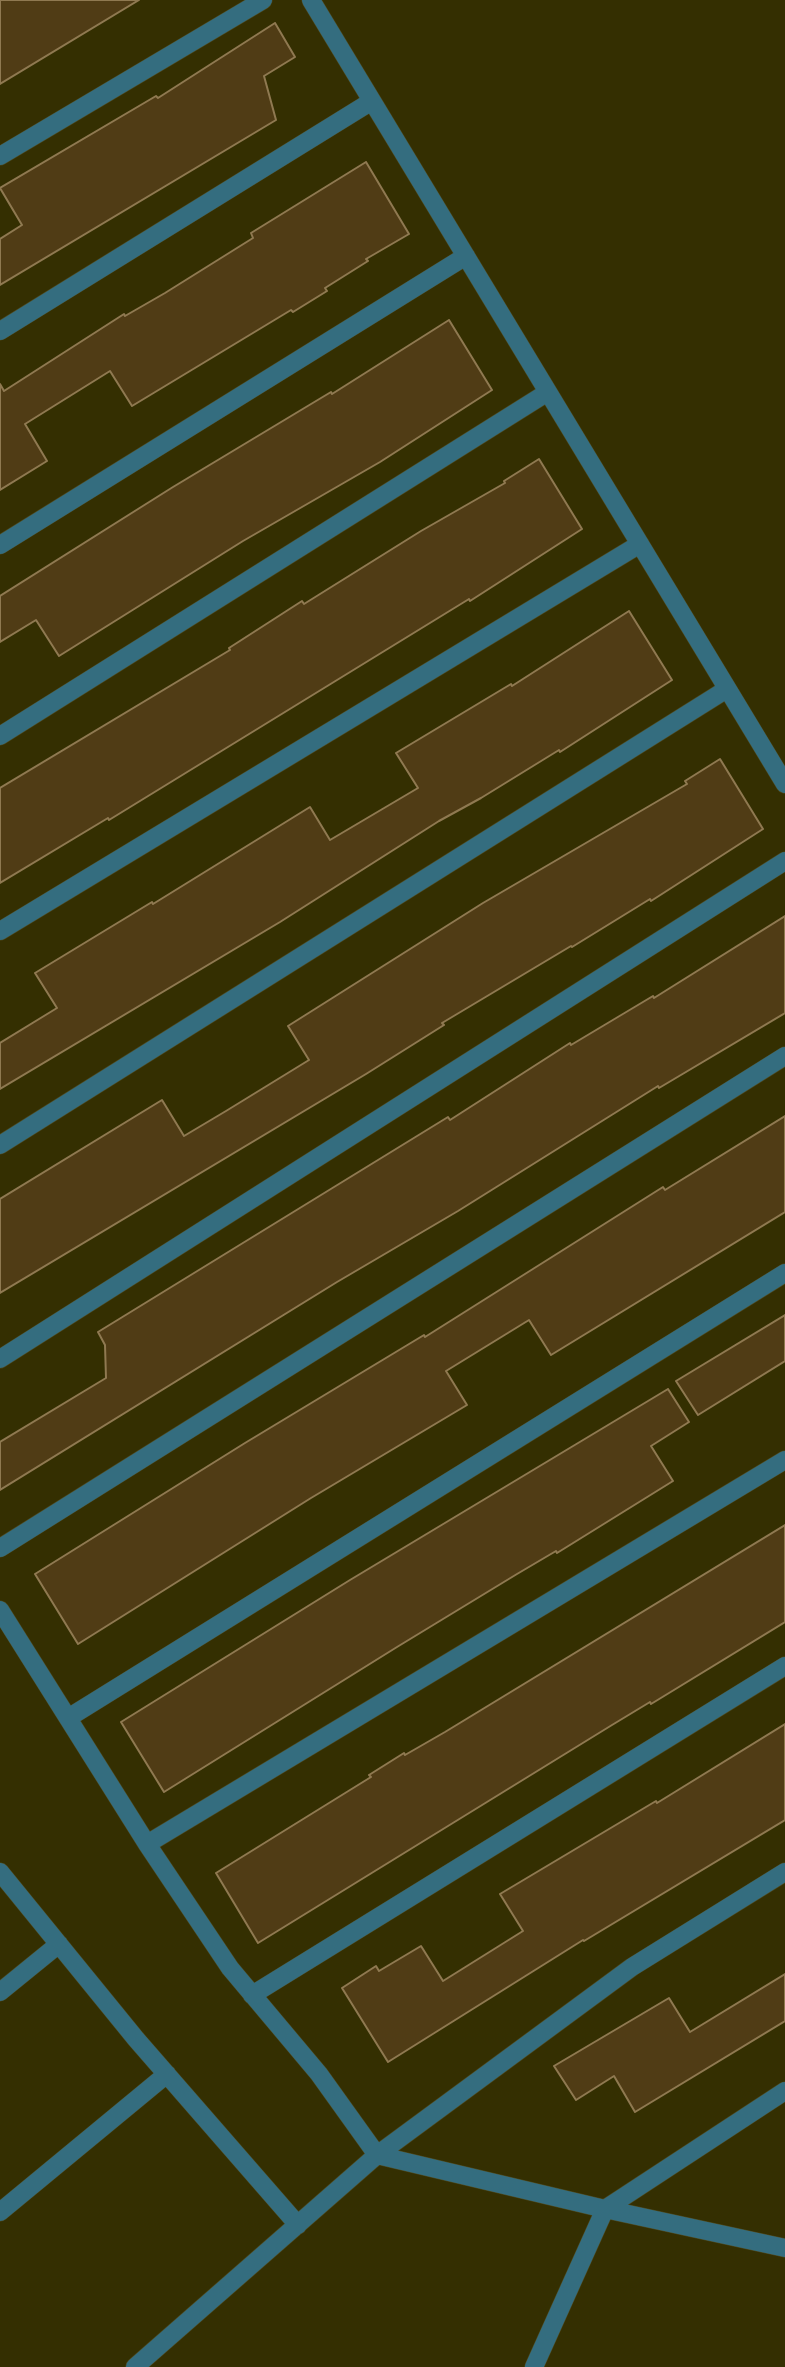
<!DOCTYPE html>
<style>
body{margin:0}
canvas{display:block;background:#342f01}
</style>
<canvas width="785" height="2367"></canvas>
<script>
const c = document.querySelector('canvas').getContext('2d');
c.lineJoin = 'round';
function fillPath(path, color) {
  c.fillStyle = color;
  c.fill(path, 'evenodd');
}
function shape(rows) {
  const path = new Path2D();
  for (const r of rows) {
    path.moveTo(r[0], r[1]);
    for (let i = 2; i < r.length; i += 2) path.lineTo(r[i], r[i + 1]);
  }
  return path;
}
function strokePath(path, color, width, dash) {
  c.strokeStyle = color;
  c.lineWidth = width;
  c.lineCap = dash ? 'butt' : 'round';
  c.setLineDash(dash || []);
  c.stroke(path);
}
const building = shape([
 [0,0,139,0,0,84,0,0],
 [275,23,295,57,264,76,276,120,0,285,0,239,22,225,0,188,156,96,158,98,275,23],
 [366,162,409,234,366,259,368,261,325,288,327,291,293,312,291,310,132,406,110,371,25,424,47,461,0,490,0,384,4,391,124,314,125,316,165,293,253,238,251,233,366,162],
 [449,320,492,390,380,462,243,541,59,656,36,620,0,642,0,596,173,487,331,392,332,394,449,320],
 [539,459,582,529,470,601,469,599,109,820,108,818,0,883,0,788,230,650,229,648,302,601,304,604,421,531,505,483,504,481,539,459],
 [629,611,672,680,560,752,559,750,481,798,439,821,280,922,0,1089,0,1043,57,1008,35,973,152,902,153,904,310,807,330,840,418,788,396,753,511,684,512,686,629,611],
 [720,759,763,829,651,901,650,899,572,947,571,946,442,1023,444,1025,366,1074,0,1293,0,1199,162,1100,184,1136,226,1111,309,1060,288,1026,483,903,687,784,685,781,720,759],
 [785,916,785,1013,659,1088,658,1086,458,1211,337,1282,0,1490,0,1442,106,1378,105,1345,98,1332,448,1117,450,1120,570,1043,571,1045,653,996,654,998,785,916],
 [785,1116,785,1212,551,1355,529,1320,446,1371,467,1405,311,1498,78,1644,35,1574,245,1443,424,1335,425,1337,663,1187,665,1190,785,1116],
 [785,1315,785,1361,698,1415,676,1381,785,1315],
 [668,1389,689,1422,651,1446,673,1481,557,1553,556,1551,517,1574,397,1647,164,1792,121,1722,350,1580,668,1389],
 [785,1525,785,1622,651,1704,650,1702,612,1725,258,1943,216,1873,371,1777,369,1775,404,1753,405,1755,445,1732,785,1525],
 [785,1724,785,1820,584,1941,583,1940,388,2062,342,1988,376,1966,379,1971,421,1946,443,1981,523,1931,500,1894,656,1801,657,1803,785,1724],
 [785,1974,785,2021,635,2112,614,2076,576,2100,554,2066,669,1998,690,2032,785,1974]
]);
fillPath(building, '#503c15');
strokePath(building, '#8f7951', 2);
const minor = shape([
 [311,0,785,784],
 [0,156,263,0],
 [0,331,372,101],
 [0,545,466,256],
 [0,736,548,392],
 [0,931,640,544],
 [0,1145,727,689],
 [0,1359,785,861],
 [0,1548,785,1056],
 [0,1610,147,1844,230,1968,319,2074,377,2155,632,1967,785,1872],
 [68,1718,785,1273],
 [147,1844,785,1460],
 [0,1872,136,2039,298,2225],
 [0,1992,59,1944],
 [252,1995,785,1666],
 [0,2212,167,2074],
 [135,2367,377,2155,605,2209,785,2248],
 [534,2367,605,2209,785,2091]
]);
strokePath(minor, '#4f4a20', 19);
strokePath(minor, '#346d7f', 18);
</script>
